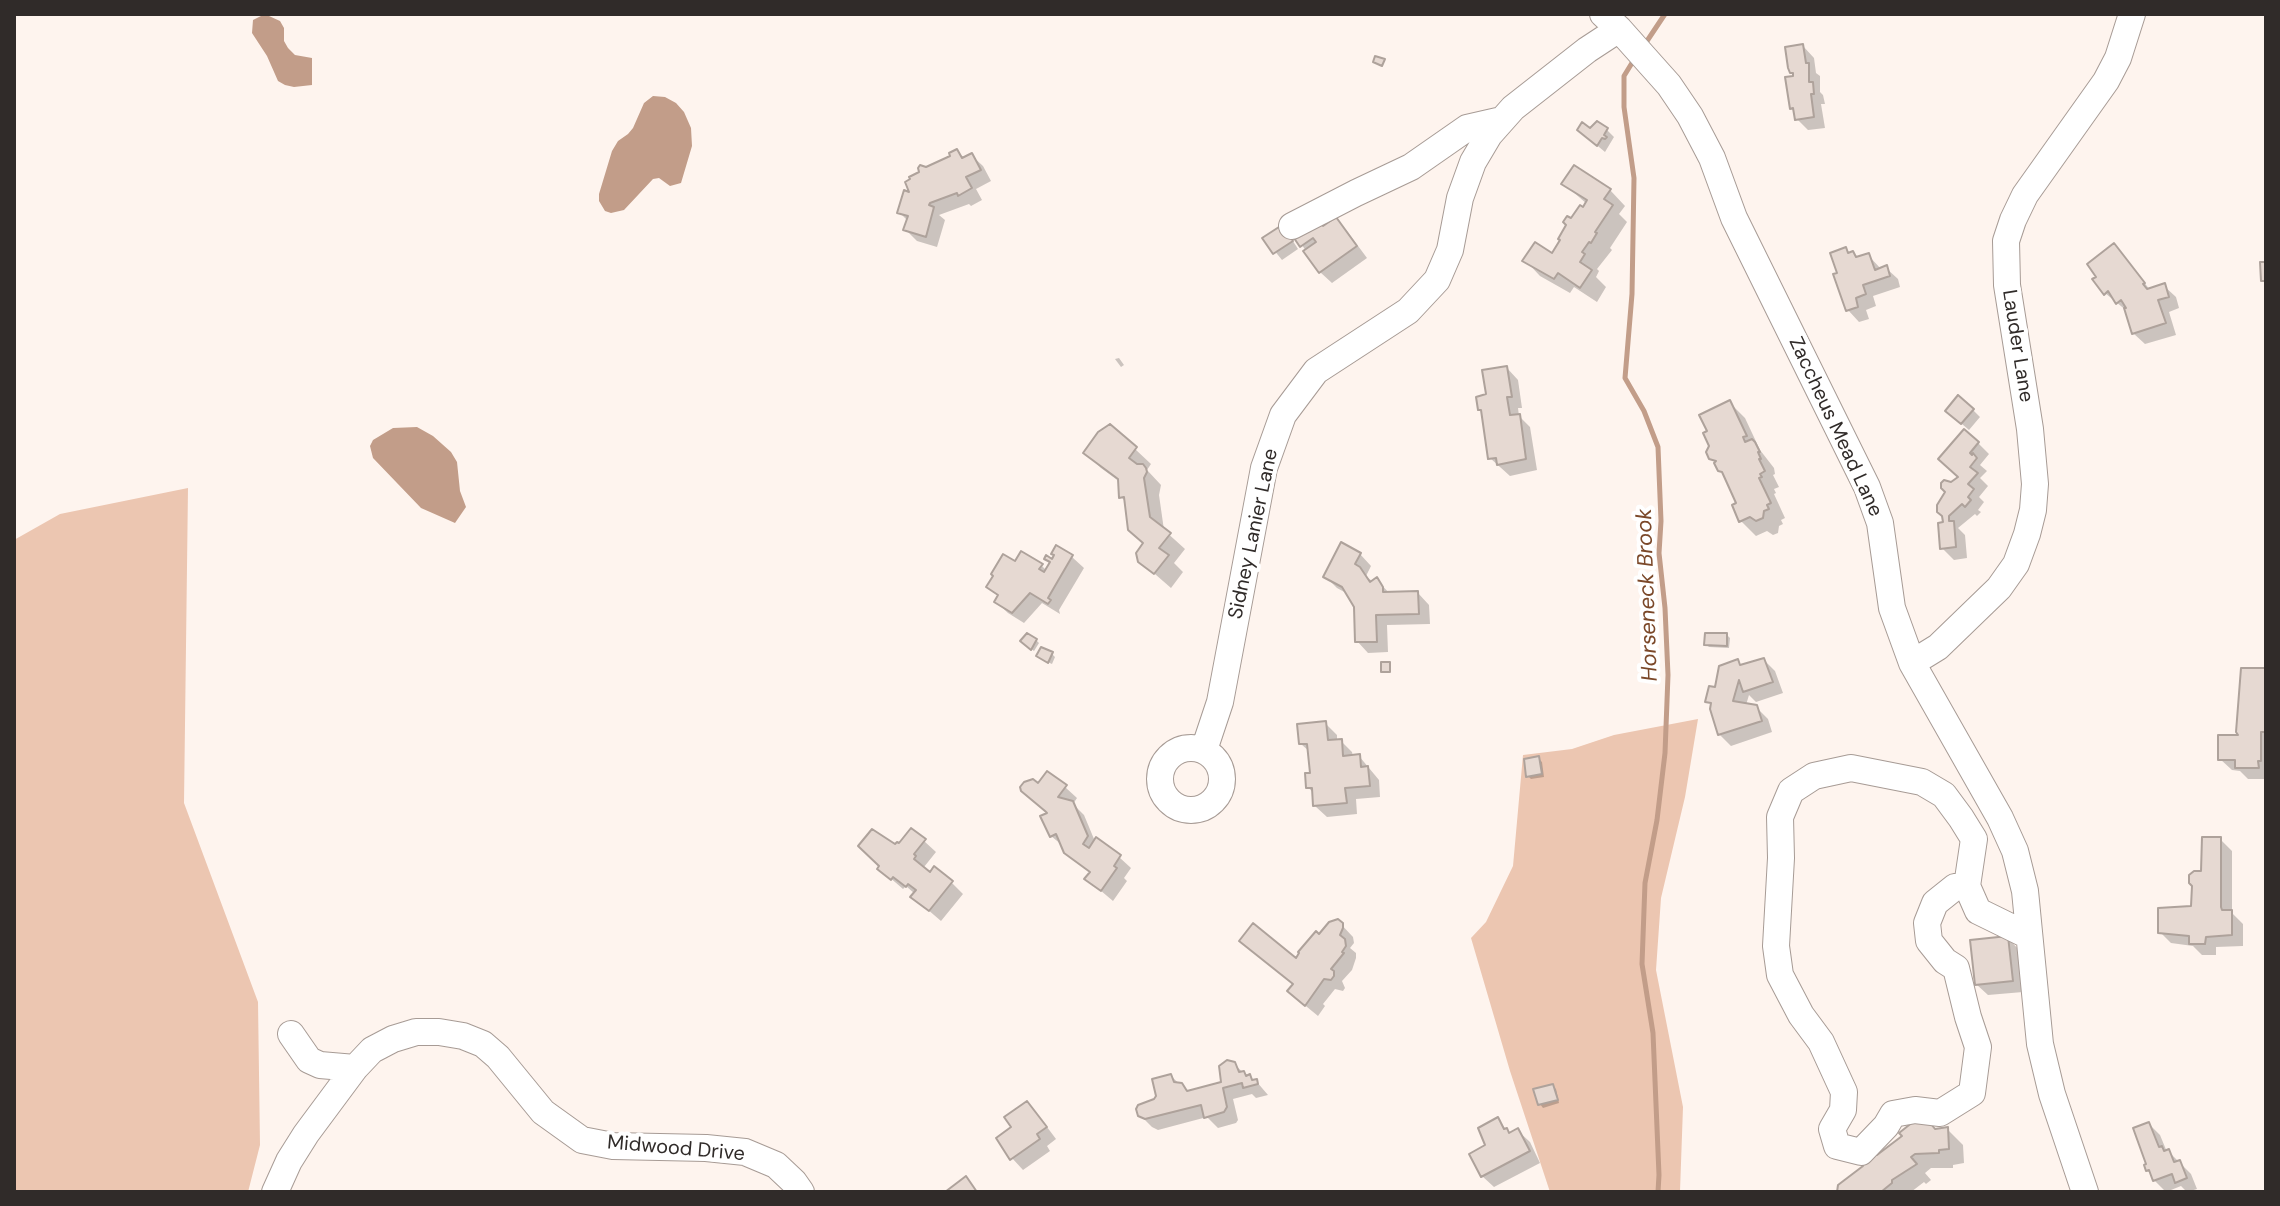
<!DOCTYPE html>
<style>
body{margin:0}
#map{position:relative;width:2280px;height:1206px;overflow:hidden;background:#fef4ee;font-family:"DM Sans",sans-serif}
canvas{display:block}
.frame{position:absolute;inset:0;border:16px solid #302b29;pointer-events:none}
</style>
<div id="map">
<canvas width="2280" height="1206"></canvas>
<div class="frame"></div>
</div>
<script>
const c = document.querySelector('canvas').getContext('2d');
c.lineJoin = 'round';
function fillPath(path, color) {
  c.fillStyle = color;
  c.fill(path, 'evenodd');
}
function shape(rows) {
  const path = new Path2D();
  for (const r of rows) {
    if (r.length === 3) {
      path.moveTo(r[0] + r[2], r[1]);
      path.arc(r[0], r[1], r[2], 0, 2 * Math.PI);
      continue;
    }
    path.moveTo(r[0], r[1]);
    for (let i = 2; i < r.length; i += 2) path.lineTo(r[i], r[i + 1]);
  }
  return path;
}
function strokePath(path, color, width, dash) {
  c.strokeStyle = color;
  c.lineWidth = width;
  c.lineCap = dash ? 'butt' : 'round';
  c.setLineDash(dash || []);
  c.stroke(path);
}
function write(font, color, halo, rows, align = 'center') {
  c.font = font + ' "DM Sans",sans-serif';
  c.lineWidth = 8;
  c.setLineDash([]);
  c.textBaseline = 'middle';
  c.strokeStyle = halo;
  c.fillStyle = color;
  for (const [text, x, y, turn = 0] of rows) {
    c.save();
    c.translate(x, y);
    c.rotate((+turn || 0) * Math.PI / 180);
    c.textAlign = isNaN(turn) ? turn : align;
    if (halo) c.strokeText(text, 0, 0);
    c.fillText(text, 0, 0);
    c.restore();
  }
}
fillPath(shape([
 [188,488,184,803,258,1002,260,1145,248,1192,14,1192,14,540,60,514],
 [1698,719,1685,797,1661,898,1656,970,1683,1107,1680,1191,1550,1192,1510,1071,1471,938,1486,922,1513,866,1523,755,1572,749,1614,735]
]), '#ecc6b1');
fillPath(shape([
 [261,16,269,16,280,21,284,28,284,41,288,48,295,55,312,58,312,85,294,87,285,85,278,81,267,56,252,33,253,20],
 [653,96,665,97,676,103,684,112,691,128,692,146,681,183,670,186,659,178,653,179,624,210,611,213,605,211,599,201,599,194,612,151,618,141,628,134,633,128,644,103],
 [417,427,433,436,451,452,457,462,460,491,466,507,455,523,421,508,373,458,370,446,373,440,393,428]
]), '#c29d89');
fillPath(shape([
 [1803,46,1814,58,1816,73,1820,76,1820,92,1823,95,1825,104,1821,104,1825,128,1808,130,1796,118,1796,112,1792,108],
 [1607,130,1614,137,1605,152,1587,137,1591,131],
 [957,151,965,159,971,155,983,166,991,181,976,189,982,200,971,206,969,204,939,215,945,220,937,247,917,241,905,229,908,221,899,212,926,170,952,156],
 [1564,184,1610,190,1625,206,1619,214,1627,222,1610,248,1612,250,1597,269,1599,271,1596,277,1606,287,1597,302,1574,287,1570,293,1540,276,1525,260,1552,256,1571,221,1587,204],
 [1336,219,1347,231,1367,258,1332,283,1320,272,1302,245],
 [1289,235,1298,249,1282,260,1265,239],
 [1845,249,1858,258,1868,255,1881,269,1886,268,1898,279,1900,287,1873,296,1876,306,1866,310,1869,319,1859,322,1848,310,1840,274],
 [2125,258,2150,290,2164,286,2176,297,2179,308,2169,312,2176,335,2145,344,2133,333,2127,311,2105,293],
 [1119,358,1124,365,1121,367,1115,359],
 [1507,368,1518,380,1522,408,1518,408,1519,416,1530,427,1537,470,1510,476,1490,458,1483,412,1480,409],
 [1730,403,1745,418,1760,450,1774,468,1775,474,1773,475,1779,487,1774,489,1776,493,1774,494,1785,518,1781,520,1783,524,1779,526,1778,533,1773,535,1767,531,1756,536,1741,521,1738,504,1725,475,1711,458],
 [1973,410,1980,417,1969,430,1955,418],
 [1978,443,1989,454,1980,465,1987,471,1980,478,1988,486,1979,497,1984,502,1978,510,1981,512,1977,516,1975,514,1958,528,1965,535,1967,558,1954,560,1942,548,1952,484,1961,478,1952,471],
 [1135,449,1151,464,1147,470,1161,485,1159,495,1164,530,1185,549,1174,563,1183,572,1171,588,1140,561,1145,544,1126,502,1121,497,1120,482,1101,468,1086,453],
 [1057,547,1072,557,1084,568,1059,610,1060,614,1042,603,1024,623,1008,613,996,602,999,597,989,587,1015,564,1041,565,1047,571,1051,563,1047,559,1052,561],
 [1360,554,1371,566,1366,576,1373,582,1377,580,1390,594,1418,593,1429,605,1430,624,1387,625,1388,652,1368,653,1357,641,1356,606,1348,594,1337,588,1325,576],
 [1727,635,1730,638,1729,648,1709,647,1706,644],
 [1036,640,1039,643,1034,651,1023,643],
 [1052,654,1055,657,1052,664,1041,659],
 [1764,660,1775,671,1783,693,1756,702,1749,695,1746,705,1756,707,1768,719,1772,732,1731,746,1719,734,1713,706,1708,701,1738,662,1743,667],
 [2266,670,2266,779,2248,779,2240,771,2232,770,2220,759,2242,737],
 [1325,723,1337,735,1337,741,1341,741,1352,752,1353,757,1359,756,1379,780,1380,797,1356,799,1357,814,1327,817,1315,806,1314,794,1308,787,1312,775,1310,752,1301,744],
 [1539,759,1542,762,1544,777,1531,779,1528,776],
 [1039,786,1065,787,1077,798,1073,804,1084,815,1094,839,1119,857,1131,868,1124,878,1127,881,1113,901,1087,879,1100,876,1051,836,1050,814,1024,792],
 [2220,839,2232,851,2232,913,2243,924,2243,946,2216,947,2216,955,2202,955,2193,946,2171,943,2160,932,2193,908,2203,873],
 [924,841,936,852,924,867,925,871,951,882,963,894,941,921,913,897,915,894,906,886,903,889,880,869,895,847],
 [1338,921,1353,937,1354,943,1350,948,1356,953,1356,958,1352,970,1342,981,1345,988,1343,991,1335,989,1323,1004,1325,1006,1318,1016,1301,1002,1294,985,1253,952,1296,960],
 [2008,938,2019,950,2023,992,1988,995,1976,984],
 [1235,1065,1248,1077,1256,1081,1268,1095,1256,1098,1252,1094,1233,1099,1238,1120,1236,1123,1218,1128,1207,1117,1158,1130,1152,1127,1140,1115,1155,1101,1171,1076,1189,1093,1223,1084],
 [1552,1086,1556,1089,1559,1103,1543,1108,1540,1104],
 [1038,1115,1056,1139,1047,1146,1050,1151,1023,1170,1012,1158],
 [1923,1117,1937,1130,1947,1129,1963,1145,1964,1163,1953,1165,1953,1168,1931,1168,1925,1173,1931,1180,1926,1184,1924,1182,1911,1192,1839,1192,1877,1157,1904,1137],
 [1498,1120,1511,1135,1518,1131,1530,1142,1540,1163,1494,1187,1482,1176,1488,1146],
 [2149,1124,2160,1135,2167,1152,2169,1152,2191,1174,2197,1189,2187,1192,2181,1186,2166,1192,2154,1180,2148,1170]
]), '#0003');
strokePath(shape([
 [1643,47,1665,14],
 [1635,58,1624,76,1624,107,1634,178,1632,294,1625,378,1644,411,1658,447,1661,521,1659,553,1665,608,1668,675,1665,753,1657,820,1645,883,1642,964,1653,1033,1659,1175,1658,1192]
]), '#c29d89', 5);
const building = shape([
 [1803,44,1806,63,1809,63,1809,82,1813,82,1814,94,1811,94,1814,117,1795,120,1793,108,1790,109,1785,77,1793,76,1793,73,1790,73,1788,68,1785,47,1803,44],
 [1375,56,1385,59,1382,66,1373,62,1375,56],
 [1597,121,1608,128,1604,135,1607,137,1605,139,1602,138,1597,146,1577,130,1582,122,1590,128,1597,121],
 [957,149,962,158,972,153,981,170,966,177,972,188,958,196,957,193,930,203,929,205,934,207,926,237,903,230,908,216,897,213,904,190,909,192,905,182,910,179,909,177,919,172,918,168,920,165,926,167,950,156,949,153,957,149],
 [1574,165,1611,189,1604,199,1613,205,1595,232,1597,233,1591,243,1589,242,1582,252,1585,254,1580,262,1592,270,1580,288,1558,273,1554,279,1522,261,1535,242,1552,253,1560,240,1558,239,1566,225,1563,222,1567,216,1571,218,1580,205,1583,207,1587,200,1561,184,1574,165],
 [1336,217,1357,246,1319,273,1303,251,1316,242,1313,238,1300,247,1294,238,1321,223,1323,226,1336,217],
 [1282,225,1293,241,1273,254,1262,238,1282,225],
 [2114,243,2145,283,2143,284,2147,289,2165,283,2169,297,2158,300,2166,323,2132,334,2124,308,2126,308,2121,300,2116,304,2108,291,2104,295,2092,279,2096,277,2087,264,2114,243],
 [1846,247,1848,253,1853,251,1856,257,1869,253,1875,270,1887,265,1890,276,1863,285,1866,294,1856,298,1858,307,1846,311,1833,274,1837,273,1830,253,1846,247],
 [2260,262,2266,262,2265,281,2261,281,2260,262],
 [1507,366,1512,397,1507,397,1510,415,1520,414,1526,459,1497,465,1496,458,1488,459,1481,410,1478,410,1476,397,1486,394,1482,370,1507,366],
 [1958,395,1974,409,1961,424,1945,411,1958,395],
 [1730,400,1747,436,1743,437,1745,442,1752,439,1755,442,1760,452,1758,452,1761,459,1759,459,1765,471,1760,474,1762,477,1759,478,1771,503,1767,505,1769,509,1764,511,1763,518,1756,521,1750,517,1739,522,1732,505,1736,503,1722,472,1718,471,1714,463,1716,461,1709,459,1706,452,1709,446,1703,433,1707,431,1699,415,1730,400],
 [1110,424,1137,447,1129,458,1137,464,1143,464,1146,468,1147,472,1144,478,1150,517,1171,533,1159,548,1169,555,1154,574,1138,562,1136,553,1143,543,1128,530,1124,497,1119,498,1118,479,1083,453,1098,432,1110,424],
 [1964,429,1979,442,1970,453,1972,455,1973,453,1977,458,1970,467,1978,473,1968,484,1974,489,1968,497,1971,500,1965,507,1962,504,1949,516,1949,521,1954,521,1956,547,1940,549,1938,523,1943,522,1942,516,1937,512,1937,505,1945,492,1941,488,1941,483,1944,480,1951,482,1958,477,1938,459,1964,429],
 [1341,542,1361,553,1355,564,1360,567,1370,582,1377,577,1383,587,1383,592,1418,591,1419,614,1376,615,1377,642,1355,642,1354,607,1342,587,1323,577,1341,542],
 [1056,545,1073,555,1048,598,1051,600,1048,604,1030,593,1012,613,994,602,998,595,986,587,993,576,991,574,1003,554,1015,561,1021,551,1043,564,1039,569,1044,572,1050,562,1044,559,1046,555,1052,559,1054,555,1051,554,1056,545],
 [1027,633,1037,639,1031,650,1020,641,1027,633],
 [1705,633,1727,633,1727,646,1704,645,1705,633],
 [1041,647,1053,652,1048,663,1036,656,1041,647],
 [1764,658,1773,682,1743,692,1739,680,1733,701,1757,705,1762,721,1718,735,1710,709,1711,703,1705,702,1709,686,1715,687,1719,666,1738,659,1740,665,1764,658],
 [1381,662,1390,662,1390,672,1381,672,1381,662],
 [2241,668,2266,668,2266,732,2261,732,2261,761,2258,761,2259,768,2235,768,2235,760,2218,760,2218,735,2238,735,2236,732,2241,668],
 [1326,721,1328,740,1342,739,1343,756,1360,754,1361,767,1368,766,1370,786,1345,788,1347,803,1313,806,1312,788,1306,788,1305,773,1310,773,1307,744,1299,744,1297,724,1326,721],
 [1539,756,1542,774,1526,777,1524,759,1539,756],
 [1047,771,1067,785,1058,797,1073,801,1088,836,1083,844,1089,848,1096,837,1121,855,1114,866,1117,868,1101,891,1084,879,1090,872,1064,853,1056,834,1050,837,1040,816,1047,813,1045,811,1021,791,1020,787,1024,782,1033,779,1038,783,1047,771],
 [911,828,926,839,914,854,916,856,914,859,930,872,934,866,953,881,929,911,910,897,916,890,908,884,906,887,893,877,891,880,877,869,879,866,858,846,872,829,895,844,897,842,899,843,911,828],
 [2202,837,2221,837,2221,907,2222,910,2232,910,2232,935,2206,937,2205,944,2189,944,2189,936,2158,933,2158,908,2191,906,2192,886,2189,883,2189,875,2194,871,2201,871,2202,837],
 [1338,919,1343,923,1343,928,1340,935,1345,939,1346,946,1342,952,1344,953,1331,969,1334,971,1334,976,1331,980,1324,979,1305,1006,1287,991,1293,984,1239,941,1253,923,1296,958,1299,953,1298,952,1316,931,1319,934,1329,922,1338,919],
 [2008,936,2013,981,1975,985,1970,940,2008,936],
 [1227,1060,1235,1062,1239,1072,1244,1071,1246,1076,1250,1074,1252,1080,1257,1079,1258,1084,1243,1088,1242,1083,1223,1088,1227,1107,1224,1112,1204,1118,1201,1105,1145,1119,1138,1116,1136,1109,1138,1105,1154,1099,1156,1096,1152,1079,1171,1074,1174,1082,1182,1083,1187,1091,1221,1082,1219,1066,1227,1060],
 [1553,1084,1558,1100,1538,1105,1533,1089,1553,1084],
 [1027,1101,1047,1127,1037,1134,1040,1139,1010,1160,996,1138,1011,1127,1004,1117,1027,1101],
 [1923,1114,1935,1129,1948,1127,1949,1149,1939,1150,1939,1153,1915,1154,1911,1157,1917,1164,1892,1180,1892,1183,1881,1192,1837,1192,1838,1185,1863,1166,1861,1162,1874,1151,1877,1155,1902,1136,1899,1133,1923,1114],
 [1498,1117,1504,1129,1507,1128,1509,1133,1518,1128,1530,1151,1481,1177,1469,1154,1485,1145,1478,1128,1498,1117],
 [2149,1122,2159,1147,2162,1146,2164,1151,2169,1149,2174,1162,2180,1160,2187,1178,2175,1183,2172,1174,2153,1181,2149,1170,2146,1171,2144,1165,2146,1164,2133,1128,2149,1122],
 [966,1176,977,1192,945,1192,966,1176]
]);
fillPath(building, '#e6d9d2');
strokePath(building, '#aea29b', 2);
const minor = shape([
 [1603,14,1619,29,1669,85,1690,116,1712,158,1734,218,1867,487,1880,523,1892,608,1912,663,2000,818,2015,851,2025,891,2040,1044,2052,1094,2085,1192],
 [1292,226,1356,193,1411,167,1467,128,1502,120],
 [1912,663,1938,647,1999,588,2016,564,2027,534,2033,510,2035,484,2030,429,2007,285,2006,241,2013,220,2025,195,2106,81,2118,58,2132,14],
 [1191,779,31],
 [1204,750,1220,702,1264,468,1283,415,1316,371,1408,311,1437,280,1450,250,1460,198,1473,162,1489,135,1513,108,1587,50,1619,29],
 [1967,886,1955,887,1935,903,1927,923,1929,941,1945,961,1956,968,1968,1017,1978,1047,1972,1093,1940,1113,1915,1110,1893,1114,1886,1126,1861,1152,1837,1146,1832,1129,1843,1110,1844,1092,1821,1042,1801,1015,1780,975,1776,946,1781,858,1780,817,1791,791,1814,776,1851,768,1922,782,1944,795,1961,818,1974,839,1967,886,1978,911,2029,936],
 [291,1034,309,1060,320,1065,355,1068],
 [275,1192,289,1161,306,1134,355,1068,372,1050,393,1039,416,1032,439,1032,463,1036,483,1044,498,1057,543,1112,582,1140,613,1146,706,1148,745,1152,776,1165,794,1182,801,1192]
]);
strokePath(minor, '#a79b95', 28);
strokePath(minor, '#fff', 26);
write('20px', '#302b29', '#fff', [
 ["Lauder Lane",2017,346,81],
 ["Zaccheus Mead Lane",1835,427,65],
 ["Sidney Lanier Lane",1254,534,-78],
 ["Midwood Drive",676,1149,5]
]);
write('italic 22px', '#7b4829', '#fff', [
 ["Horseneck Brook",1648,595,-92]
]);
</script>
